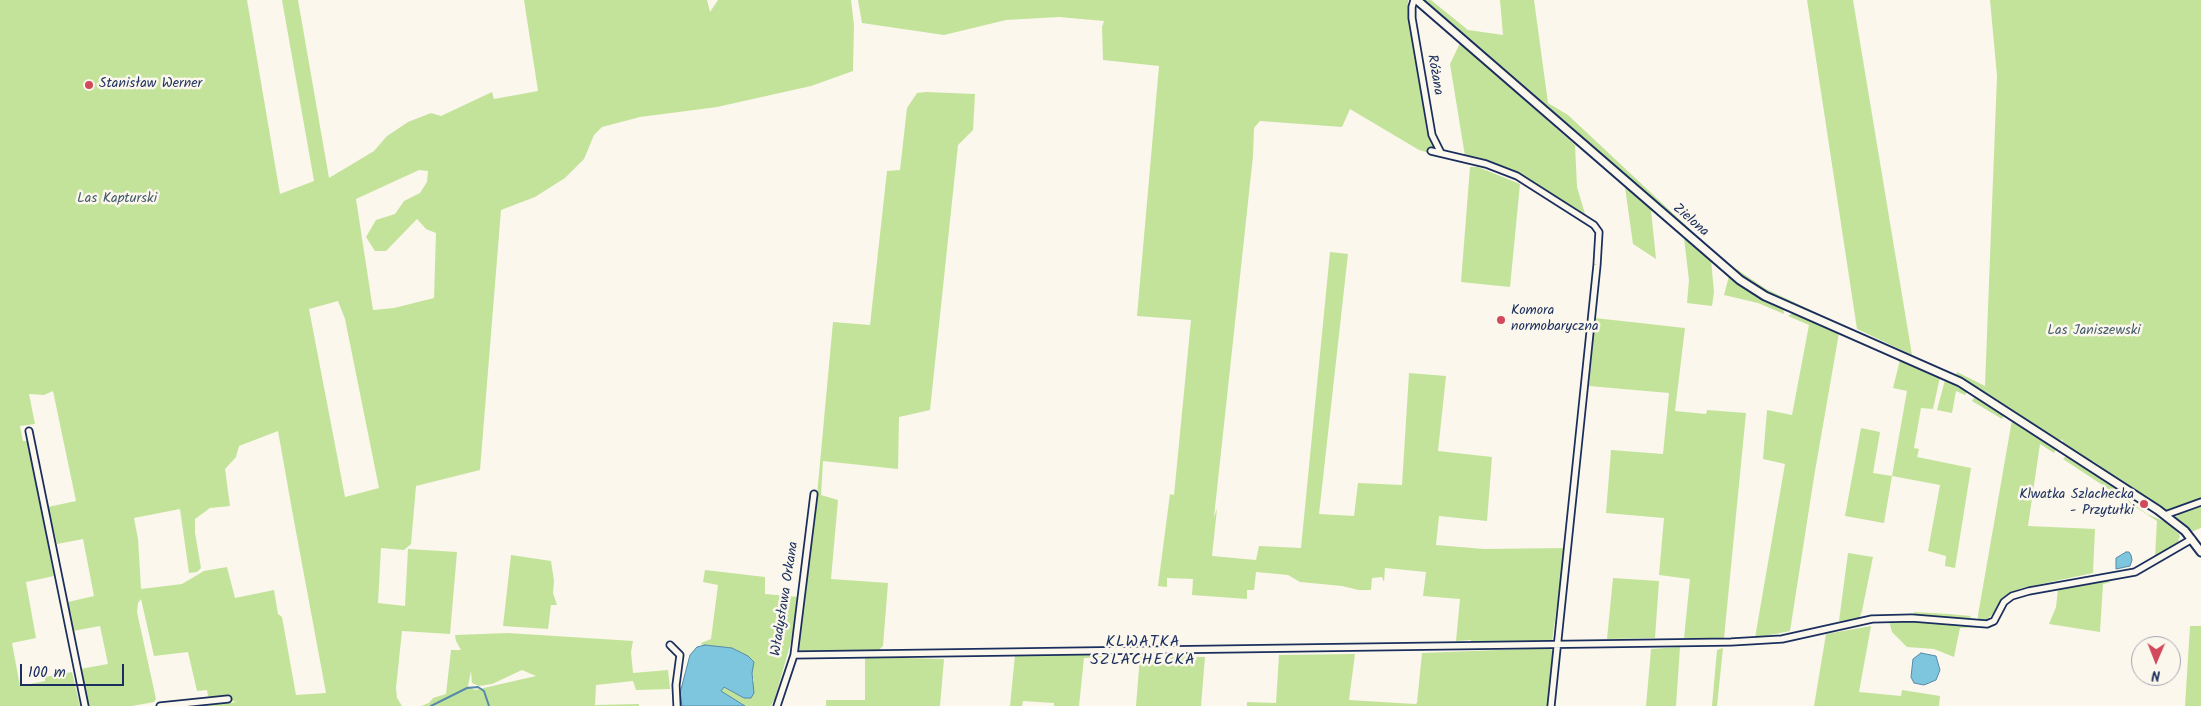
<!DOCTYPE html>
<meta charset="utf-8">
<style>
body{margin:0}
#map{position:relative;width:2201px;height:706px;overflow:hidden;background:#fbf7ec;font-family:Kalam,sans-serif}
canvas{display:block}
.north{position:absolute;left:2131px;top:636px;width:50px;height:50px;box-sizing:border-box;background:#fbf7ec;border:1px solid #a1a7b3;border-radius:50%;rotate:181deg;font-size:14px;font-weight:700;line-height:20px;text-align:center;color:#1b2f5e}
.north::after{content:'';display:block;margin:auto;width:18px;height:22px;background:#d1495b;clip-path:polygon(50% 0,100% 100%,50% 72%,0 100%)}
.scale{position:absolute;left:20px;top:664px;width:104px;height:22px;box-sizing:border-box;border:2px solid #1b2f5e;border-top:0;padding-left:6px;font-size:15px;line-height:18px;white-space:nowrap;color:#1b2f5e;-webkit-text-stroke:4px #fbf7ec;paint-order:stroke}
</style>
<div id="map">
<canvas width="2201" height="706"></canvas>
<div class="north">N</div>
<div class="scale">100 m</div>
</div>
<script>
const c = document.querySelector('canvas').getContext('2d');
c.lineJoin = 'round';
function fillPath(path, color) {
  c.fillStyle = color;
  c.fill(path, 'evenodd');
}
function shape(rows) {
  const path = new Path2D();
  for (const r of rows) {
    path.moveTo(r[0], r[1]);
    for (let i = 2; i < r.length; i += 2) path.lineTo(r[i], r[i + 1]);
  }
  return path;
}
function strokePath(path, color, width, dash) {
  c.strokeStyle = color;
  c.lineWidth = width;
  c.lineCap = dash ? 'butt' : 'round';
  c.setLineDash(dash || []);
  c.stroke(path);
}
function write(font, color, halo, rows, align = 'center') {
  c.font = font + ' Kalam,sans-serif';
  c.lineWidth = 5;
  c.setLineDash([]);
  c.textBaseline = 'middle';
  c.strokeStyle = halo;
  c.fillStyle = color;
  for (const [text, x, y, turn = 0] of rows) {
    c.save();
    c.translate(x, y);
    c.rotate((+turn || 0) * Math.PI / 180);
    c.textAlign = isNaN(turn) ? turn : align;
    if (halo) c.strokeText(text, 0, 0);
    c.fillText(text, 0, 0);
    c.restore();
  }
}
fillPath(shape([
 [0,0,247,0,280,194,314,181,282,0,298,0,329,178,374,151,387,136,408,122,431,113,441,116,492,92,494,99,538,91,524,0,707,0,710,12,718,0,851,0,854,25,853,71,811,86,717,107,640,117,602,127,594,135,584,159,565,178,535,197,501,210,480,470,416,486,411,544,404,550,381,548,378,603,405,606,408,549,457,552,450,634,402,631,396,688,397,698,402,706,195,706,237,702,208,696,207,690,197,691,188,652,154,656,141,599,138,603,137,612,156,699,154,702,132,706,89,706,80,669,108,664,100,626,73,631,68,602,94,596,83,539,57,544,48,507,76,501,53,391,44,395,29,394,35,424,20,426,23,441,27,441,54,576,26,582,36,638,12,643,20,686,45,681,45,677,72,672,80,706,0,706],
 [419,170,428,171,427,182,420,193,404,201,395,214,376,220,366,237,375,251,386,251,417,219,426,229,436,233,434,298,394,308,373,310,356,199],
 [338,301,345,319,379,488,345,497,309,309],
 [278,431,292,510,326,693,296,695,282,617,278,614,274,590,235,598,227,567,204,571,182,584,141,589,138,539,134,518,180,509,189,573,197,572,201,568,195,533,195,519,210,508,230,506,225,469,236,457,239,446],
 [858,0,1408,0,1408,14,1427,132,1433,146,1443,157,1419,150,1350,109,1342,127,1260,121,1254,128,1253,156,1214,517,1217,509,1212,556,1256,560,1259,546,1301,548,1330,252,1348,254,1319,514,1354,516,1358,483,1402,485,1409,373,1446,376,1438,451,1492,457,1487,521,1439,516,1436,545,1484,549,1565,548,1552,641,1471,643,1471,640,1456,641,1460,599,1423,596,1426,572,1385,568,1384,582,1382,577,1372,578,1371,590,1359,590,1342,586,1300,582,1288,575,1256,572,1254,590,1247,590,1247,599,1192,595,1193,579,1167,578,1167,587,1158,586,1170,494,1174,495,1191,320,1137,316,1159,66,1103,60,1102,27,1104,21,1059,17,1006,20,944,35,862,23],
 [1422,0,1431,0,1468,30,1503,35,1500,0,1534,0,1548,103,1568,115,1695,234,1693,235],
 [1807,0,1853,0,1912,355,1857,329],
 [1990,0,2201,0,2201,499,2168,510,2162,510,2122,483,2122,482,2093,461,2087,461,2061,445,2063,441,2062,439,2059,443,2006,406,1956,376,1957,372,1985,386,1997,76],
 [1460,43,1575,145,1577,187,1585,214,1520,175,1492,162,1465,156,1450,64],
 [926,92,975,94,973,130,958,145,930,410,899,417,898,469,823,461,821,495,838,500,831,579,888,583,883,646,879,650,796,651,817,495,833,322,870,325,887,171,900,170,907,108,917,93],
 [1470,167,1478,167,1520,184,1510,287,1461,282],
 [1625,187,1651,210,1656,259,1633,244],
 [1698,237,1726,262,1766,289,1872,339,1757,287,1697,240],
 [1684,238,1711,260,1714,292,1712,306,1687,303,1689,280],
 [1729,276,1764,299,1783,308,1784,314,1758,303,1724,295],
 [1793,313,1839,333,1814,477,1790,631,1755,638,1785,464,1763,459,1767,410,1792,415,1809,325,1788,316],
 [1595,318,1685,328,1675,411,1706,414,1707,410,1746,413,1724,638,1684,638,1690,579,1659,575,1664,518,1606,513,1611,450,1663,454,1669,393,1589,386],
 [1900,360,1940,377,1933,409,1921,408,1914,448,1919,449,1917,457,1971,468,1955,568,1945,566,1946,556,1928,551,1940,485,1892,476,1884,523,1845,516,1861,428,1880,432,1873,473,1892,476,1907,391,1893,388],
 [1945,380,1967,392,1965,395,1956,391,1952,413,1937,410],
 [1975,396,2005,415,2004,416,2002,419,1972,401],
 [2012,420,2056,449,2054,453,2040,444,2028,526,2095,529,2093,573,2022,588,2009,593,2002,598,1993,614,1986,620,1978,620,1978,615],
 [2066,456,2114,487,2116,491,2147,514,2166,522,2178,533,2180,536,2178,542,2155,557,2157,521,2063,459],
 [2201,506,2201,528,2191,532,2175,518,2181,512],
 [1848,553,1873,557,1862,611,1859,619,1839,621],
 [511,555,551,561,554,581,553,593,557,605,551,605,548,629,503,626],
 [705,570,765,577,765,594,799,597,791,642,775,698,771,706,745,706,721,691,724,687,744,698,754,681,752,673,727,647,703,647,701,643,711,639,718,585,703,582],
 [1613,578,1659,581,1655,638,1607,639],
 [2108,581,2111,582,2103,584,2100,632,2049,624,2056,607,2058,589],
 [1914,612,1948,614,1971,616,1969,620,1915,616],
 [1889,621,1990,625,1991,627,1960,628,1954,657,1934,649,1907,647,1892,632],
 [1871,626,1859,692,1901,696,1902,690,1940,696,1939,706,1814,706,1826,634],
 [2190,626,2201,626,2201,706,2185,706],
 [508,633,633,641,631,652,633,673,668,670,670,689,636,690,633,681,596,685,595,705,639,704,639,706,421,706,429,703,433,698,446,694,451,650,461,650,456,641,455,635],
 [522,670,536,676,475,690,468,686,471,671,472,683,479,686,492,684],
 [1680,647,1676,706,1646,706,1651,649],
 [1550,648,1553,652,1548,706,1247,706,1247,702,1276,703,1279,655,1355,654,1349,700,1415,704,1417,703,1422,653],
 [1723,648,1717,706,1712,706,1717,650],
 [1108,654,1108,657,1084,658,1079,706,1054,706,1054,703,1023,701,1022,706,1010,706,1015,655],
 [1140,656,1205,657,1201,706,1136,706],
 [865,657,944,659,940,706,826,706,826,700,865,700]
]), '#c3e39b');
const water = shape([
 [2126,552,2129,552,2131,555,2132,560,2130,566,2116,569,2116,558,2126,552],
 [705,645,732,648,748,656,754,662,752,673,754,693,751,698,744,698,724,687,721,691,745,706,682,706,680,693,690,655,697,647,705,645],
 [1921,653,1936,656,1940,670,1936,680,1924,685,1914,683,1911,677,1913,659,1921,653]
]);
fillPath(water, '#7dc6dd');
strokePath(water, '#568aaa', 1);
strokePath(shape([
 [431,706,467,688,478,687,484,691,489,706]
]), '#568aaa', 2);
const minor = shape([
 [1414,0,1412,7,1412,18,1432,135,1441,153],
 [1431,151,1486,164,1517,176,1594,225,1599,232,1597,265,1551,706],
 [29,431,85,706],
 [2165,515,2201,502],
 [670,645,680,655,676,685,677,706],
 [794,655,1731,642,1782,639,1872,619,1912,618,1987,624,1994,621,2004,602,2012,596,2029,591,2135,572,2192,539],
 [160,706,228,699],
 [777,706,794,655,814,494]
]);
const tertiary = shape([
 [1417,0,1740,280,1765,296,1960,382,2158,510,2185,531,2201,552]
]);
strokePath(minor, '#1b2f5e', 9);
strokePath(tertiary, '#1b2f5e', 11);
strokePath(minor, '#fbf7ec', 5.5);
strokePath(tertiary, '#fbf7ec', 7);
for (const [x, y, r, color] of [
 [89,85,5,"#d1495b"],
 [1501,320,5,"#d1495b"],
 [2144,504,5,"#d1495b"]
]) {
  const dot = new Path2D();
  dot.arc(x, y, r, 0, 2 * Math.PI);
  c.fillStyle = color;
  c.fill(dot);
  strokePath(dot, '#fbf7ec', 2);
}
write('14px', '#1b2f5e', '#fbf7ec', [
 ["Różana",1434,75,80],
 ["Zielona",1690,221,41],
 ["Władysława Orkana",786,599,-81]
]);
write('14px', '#1b2f5e', '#fbf7ec', [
 ["Stanisław Werner",99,85],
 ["Komora",1511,312],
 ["normobaryczna",1511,328],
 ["Klwatka Szlachecka",2134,496,"right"],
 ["- Przytułki",2134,512,"right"]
], 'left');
write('14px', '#455c6d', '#fbf7ec', [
 ["Las Kapturski",117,200],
 ["Las Janiszewski",2094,332]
]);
c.letterSpacing = '1px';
write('16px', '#1b2f5e', '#fbf7ec', [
 ["KLWATKA",1143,643],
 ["SZLACHECKA",1143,661]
]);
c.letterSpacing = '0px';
</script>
